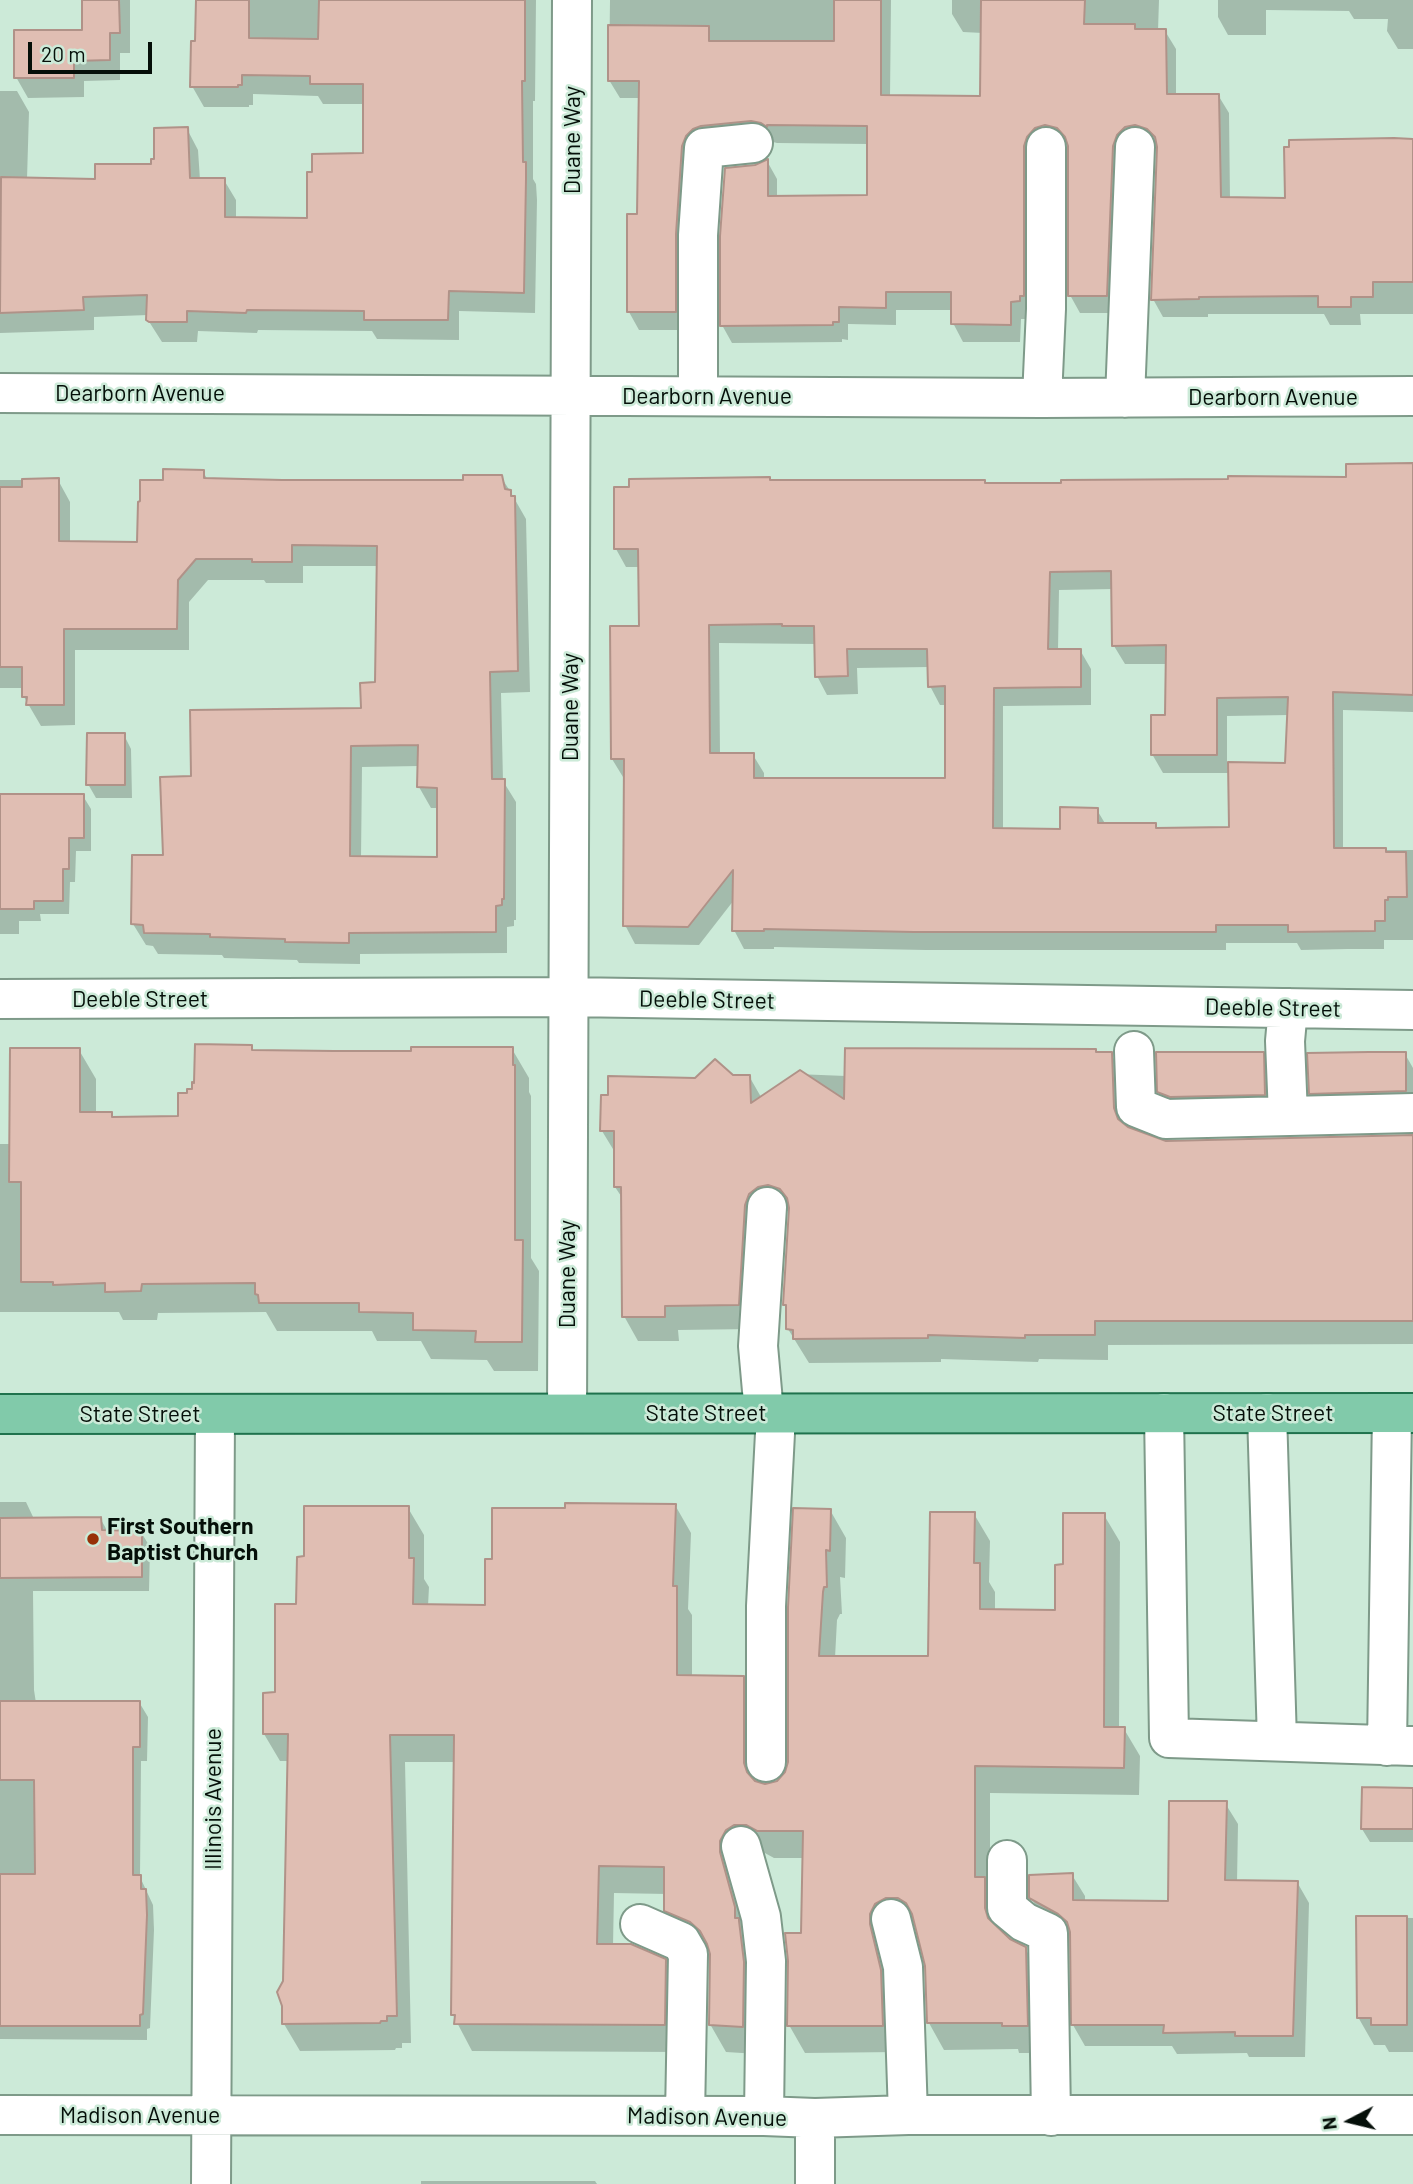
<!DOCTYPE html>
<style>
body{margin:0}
#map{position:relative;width:1413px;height:2184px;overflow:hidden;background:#ccead8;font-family:Barlow,sans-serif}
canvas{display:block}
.north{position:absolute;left:1315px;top:2086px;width:70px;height:70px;-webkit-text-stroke:5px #ccead8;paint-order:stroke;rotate:263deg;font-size:19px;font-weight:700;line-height:28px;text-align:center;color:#050f09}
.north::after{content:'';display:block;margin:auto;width:24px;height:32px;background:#050f09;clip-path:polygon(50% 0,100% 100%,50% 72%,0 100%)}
.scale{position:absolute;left:28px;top:42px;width:124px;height:32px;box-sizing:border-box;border:4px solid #050f09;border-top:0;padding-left:9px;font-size:21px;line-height:24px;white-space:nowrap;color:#050f09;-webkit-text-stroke:5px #ccead8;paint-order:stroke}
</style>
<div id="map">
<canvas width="1413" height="2184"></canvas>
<div class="north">N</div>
<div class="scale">20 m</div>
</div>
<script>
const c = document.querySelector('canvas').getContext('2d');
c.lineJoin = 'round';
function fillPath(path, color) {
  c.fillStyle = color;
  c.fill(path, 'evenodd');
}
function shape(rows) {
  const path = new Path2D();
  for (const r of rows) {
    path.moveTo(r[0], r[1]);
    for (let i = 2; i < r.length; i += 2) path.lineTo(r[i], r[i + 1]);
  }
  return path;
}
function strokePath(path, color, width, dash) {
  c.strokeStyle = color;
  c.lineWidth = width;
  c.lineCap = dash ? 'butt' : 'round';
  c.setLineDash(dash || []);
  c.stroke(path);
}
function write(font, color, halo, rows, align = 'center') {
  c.font = font + ' Barlow,sans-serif';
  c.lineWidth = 5;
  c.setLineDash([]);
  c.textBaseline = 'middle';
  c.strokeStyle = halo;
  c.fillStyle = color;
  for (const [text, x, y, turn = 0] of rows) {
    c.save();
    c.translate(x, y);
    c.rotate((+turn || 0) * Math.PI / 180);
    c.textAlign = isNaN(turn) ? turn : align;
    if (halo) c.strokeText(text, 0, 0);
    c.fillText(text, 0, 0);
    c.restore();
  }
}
fillPath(shape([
 [84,0,130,0,130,53,120,53,120,80,84,81,84,97,28,98,16,77,84,31],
 [197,0,536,0,535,101,533,101,533,179,536,184,537,200,535,313,459,311,459,340,377,339,372,331,258,330,257,333,198,331,197,342,162,342,148,320,148,315,94,317,94,330,0,333,0,91,17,91,29,112,27,179,96,181,153,166,187,129,198,150,200,180,224,180,236,200,236,219,309,220,364,155,364,104,323,104,318,96,253,94,253,105,249,105,249,107,204,107,192,86,197,42],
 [610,0,891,0,890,97,982,98,983,33,963,32,952,14,952,0,1159,0,1158,31,1165,31,1176,49,1176,96,1218,95,1229,113,1230,199,1287,200,1413,140,1413,314,1360,314,1361,325,1330,325,1324,314,1208,314,1208,317,1163,317,1153,299,1159,147,1146,143,1117,313,1080,313,1070,295,1070,146,1056,143,1029,319,1021,319,1020,342,963,342,953,323,953,310,896,310,896,325,848,324,848,340,842,339,842,342,732,343,722,325,756,166,767,161,777,179,777,197,868,196,868,144,777,143,762,139,712,144,686,330,639,330,629,312,628,216,639,216,640,98,620,98,609,80],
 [1218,0,1413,0,1413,49,1398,49,1387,31,1388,19,1354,19,1349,11,1266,10,1266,35,1228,35,1218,17],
 [1413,465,1413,712,1343,710,1343,850,1413,850,1413,940,1384,940,1384,949,1348,949,1301,950,1297,943,1226,943,1226,950,925,950,774,947,774,949,744,949,734,930,734,900,699,945,635,944,625,925,625,777,623,777,612,759,641,627,640,567,626,567,616,549,769,479,771,481,985,485,1348,479],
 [1113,589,1114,646,1125,664,1167,664,1166,717,1152,754,1163,773,1230,773,1231,829,1158,830,1155,825,1106,825,1097,810,1062,831,1003,830,1003,706,1091,705,1091,669,1080,650,1058,650,1059,590],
 [719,643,816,644,817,676,827,695,858,694,857,668,929,667,930,686,940,705,947,705,946,780,764,780,764,773,753,755,720,754],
 [1289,715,1287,764,1227,764,1227,716],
 [203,472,208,480,464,482,501,477,510,491,526,519,530,692,501,693,503,781,516,802,516,920,514,920,514,926,507,927,507,953,360,954,360,964,299,963,297,960,224,958,222,955,158,954,153,946,146,945,133,924,165,857,193,778,363,709,376,684,378,566,303,566,303,583,266,583,264,580,208,580,189,602,189,650,75,650,75,725,41,726,24,697,24,688,0,688,0,480,58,480,70,502,70,543,139,544,164,482],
 [419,766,419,787,431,808,439,808,438,859,361,858,362,767],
 [124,735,131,749,132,798,96,798,88,784],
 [0,796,83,796,91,809,91,851,76,851,75,882,70,882,69,914,40,914,41,921,19,921,19,934,0,934],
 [251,1047,254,1052,334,1053,512,1049,529,1078,529,1092,531,1096,531,1258,539,1271,538,1371,494,1371,487,1360,431,1359,421,1341,377,1341,372,1331,277,1331,266,1312,158,1313,157,1320,123,1320,119,1312,0,1312,0,1144,11,1144,79,1050,96,1079,96,1114,111,1114,114,1119,179,1118,189,1094],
 [1097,1054,1111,1054,1125,1079,1127,1129,1158,1141,1413,1136,1413,1344,1108,1345,1108,1360,1039,1359,1038,1362,941,1359,941,1362,809,1363,788,1329,788,1311,784,1304,790,1212,783,1209,752,1329,678,1330,679,1341,638,1341,624,1316,623,1199,615,1187,616,1154,602,1131,696,1080,749,1076,761,1097,796,1074,846,1076],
 [1263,1054,1283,1090,1285,1130,1180,1128,1159,1091],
 [1405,1054,1413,1068,1413,1127,1331,1129,1311,1093],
 [0,1502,26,1502,34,1519,100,1518,108,1532,141,1532,150,1547,149,1591,33,1591,34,1690,36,1703,139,1702,148,1717,147,1761,141,1761,140,1877,153,1905,154,1930,150,2028,147,2029,147,2040,0,2039],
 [675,1505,691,1533,688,1609,692,1615,692,1677,743,1678,759,1706,759,1784,765,1786,778,1782,787,1773,830,1510,846,1538,845,1578,840,1577,842,1614,840,1614,837,1620,835,1658,930,1658,974,1514,990,1541,989,1582,995,1592,995,1611,1057,1612,1064,1566,1104,1515,1120,1542,1119,1729,1124,1729,1140,1756,1139,1795,990,1793,990,1888,1000,1906,1000,1932,1009,1941,1025,1948,1041,1976,1042,2053,1019,2053,1018,2049,944,2050,929,2023,927,1966,917,1926,903,1925,898,2052,805,2053,789,2025,803,1935,804,1858,774,1858,763,1852,750,1852,750,1936,758,2054,726,2052,710,2024,711,1953,682,1938,666,1910,666,1894,614,1893,613,1946,664,1961,681,1988,680,2052,472,2051,453,2015,456,1762,405,1762,411,2043,402,2043,402,2048,396,2048,395,2050,300,2051,284,2024,289,1761,280,1761,264,1734,298,1606,305,1558,408,1508,424,1535,424,1579,429,1587,428,1606,487,1607,494,1561,566,1510],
 [1413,1790,1413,1842,1370,1842,1362,1829],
 [1225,1803,1238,1824,1237,1882,1297,1882,1309,1903,1305,2057,1249,2057,1247,2053,1177,2054,1172,2046,1085,2046,1073,2025,1072,1934,1043,1919,1031,1897,1072,1875,1085,1896,1085,1902,1170,1902],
 [1358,1917,1413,1918,1413,2052,1389,2052,1385,2045,1374,2045,1358,2017],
 [421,2181,595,2181,597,2184,421,2184]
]), '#0003');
const building = shape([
 [82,0,119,0,120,33,110,33,110,60,74,61,74,78,14,78,14,30,82,30,82,0],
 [196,0,249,0,249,38,318,39,319,0,525,0,525,81,522,81,523,162,526,162,526,179,524,293,449,291,448,320,364,320,364,311,247,310,246,313,187,311,187,322,149,322,146,320,147,295,83,297,84,310,0,313,1,177,95,179,95,164,151,164,151,159,154,159,154,128,188,127,190,178,225,178,225,217,307,218,307,172,312,172,312,154,363,153,363,84,310,84,310,76,242,75,242,85,238,85,238,87,190,87,191,41,195,41,196,0],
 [834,0,881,0,881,95,980,96,981,0,1085,0,1084,24,1135,24,1135,29,1166,29,1167,94,1219,94,1221,197,1285,198,1284,147,1289,147,1289,140,1394,138,1413,139,1413,282,1373,282,1373,297,1351,297,1351,307,1318,307,1318,296,1199,297,1199,299,1151,300,1157,147,1155,137,1147,129,1135,125,1125,127,1117,135,1113,146,1107,296,1068,296,1068,146,1065,137,1057,128,1045,125,1035,128,1027,137,1024,146,1024,296,1020,296,1020,301,1011,302,1011,325,951,324,951,292,886,292,886,308,839,307,839,322,833,322,833,325,720,326,720,236,725,168,755,165,768,159,768,196,867,195,867,126,767,125,767,127,761,123,751,121,701,126,693,129,686,136,682,146,676,234,676,312,627,312,627,214,637,214,639,81,608,81,608,25,709,26,709,41,834,41,834,0],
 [1413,463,1413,695,1333,692,1334,848,1386,848,1386,852,1406,852,1407,897,1388,897,1388,900,1385,900,1385,921,1375,921,1375,931,1288,932,1288,925,1216,925,1216,932,914,932,764,929,764,931,732,931,733,870,688,927,623,926,624,759,611,759,610,626,639,626,638,549,614,549,614,487,629,487,629,479,770,477,770,480,985,480,985,483,1061,483,1061,480,1228,479,1228,476,1346,477,1346,464,1413,463],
 [1111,571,1112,646,1166,645,1165,715,1151,715,1151,755,1217,755,1217,698,1288,697,1285,763,1228,762,1229,827,1156,828,1156,823,1098,823,1098,808,1060,807,1060,829,993,828,994,688,1081,687,1081,649,1048,649,1050,572,1111,571],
 [782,624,782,626,814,626,815,677,848,676,847,649,927,649,928,687,945,686,945,778,754,778,754,753,710,753,709,625,782,624],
 [163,469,204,470,204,478,282,480,463,480,463,475,502,475,505,489,511,490,511,496,515,496,518,671,490,672,492,779,505,779,504,899,502,899,502,905,496,906,496,932,349,933,349,943,285,942,285,939,210,937,210,934,144,933,143,925,131,924,132,855,163,855,160,777,191,776,190,710,361,708,360,683,375,682,377,546,292,545,292,562,252,562,252,559,196,559,178,580,177,629,64,629,64,705,26,705,27,697,22,697,22,667,0,667,0,487,22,487,22,479,59,478,59,541,137,542,138,502,140,501,140,480,163,480,163,469],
 [418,745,417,787,437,788,437,857,350,856,351,746,418,745],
 [87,733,125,733,125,785,86,785,87,733],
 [0,794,84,794,84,838,69,838,69,869,63,869,63,901,34,901,34,909,0,909,0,794],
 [195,1044,252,1045,252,1050,334,1051,411,1051,411,1047,513,1047,513,1065,515,1065,515,1240,523,1240,522,1342,475,1342,476,1331,413,1330,413,1313,359,1312,359,1303,259,1303,258,1295,255,1294,255,1283,142,1284,141,1291,105,1292,105,1283,53,1285,53,1282,21,1282,21,1182,9,1182,10,1048,80,1048,80,1112,112,1112,112,1117,178,1116,178,1093,187,1093,187,1089,192,1089,192,1082,194,1083,195,1044],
 [845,1048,1096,1049,1096,1052,1112,1052,1114,1108,1118,1119,1128,1127,1166,1141,1413,1135,1413,1321,1095,1321,1095,1335,1025,1335,1025,1338,928,1335,928,1338,793,1339,793,1330,786,1329,786,1305,783,1305,789,1208,787,1198,780,1189,768,1185,758,1187,749,1194,745,1205,739,1305,665,1306,665,1317,622,1317,621,1187,614,1187,614,1131,600,1131,601,1095,608,1095,608,1076,695,1078,715,1059,733,1075,750,1075,751,1103,800,1070,844,1099,845,1048],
 [1156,1052,1264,1052,1265,1095,1170,1097,1157,1092,1156,1052],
 [1369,1052,1406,1052,1406,1091,1309,1094,1307,1053,1369,1052],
 [565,1503,676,1504,673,1586,677,1586,677,1675,744,1676,744,1763,747,1772,755,1781,765,1784,777,1781,785,1772,788,1762,788,1607,793,1508,831,1509,830,1551,826,1550,827,1587,824,1587,823,1592,819,1656,928,1656,930,1512,975,1512,974,1563,980,1563,980,1609,1055,1610,1055,1565,1063,1564,1063,1513,1105,1513,1104,1727,1125,1727,1124,1768,975,1766,975,1877,985,1877,985,1908,988,1918,1010,1939,1026,1947,1028,2026,1002,2026,1002,2023,927,2023,925,1966,912,1914,906,1903,898,1898,886,1898,875,1904,870,1914,870,1924,881,1970,883,2026,787,2026,788,1961,785,1933,801,1933,803,1831,757,1831,746,1825,734,1825,726,1830,720,1841,720,1852,735,1907,735,1918,739,1918,739,1921,744,1962,743,2027,709,2025,710,1954,707,1944,700,1931,690,1922,664,1911,664,1867,599,1866,597,1944,631,1944,666,1959,665,2025,454,2024,455,2015,451,2015,454,1735,390,1735,397,2016,387,2016,387,2021,381,2021,380,2023,282,2024,282,2006,277,1992,283,1981,288,1734,263,1734,263,1693,275,1692,275,1604,296,1604,297,1557,304,1556,304,1506,409,1506,409,1558,414,1558,413,1604,485,1605,485,1559,492,1559,492,1508,565,1508,565,1503],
 [101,1517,102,1530,142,1531,142,1577,0,1578,0,1518,101,1517],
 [0,1701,140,1701,140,1747,133,1747,133,1875,141,1875,141,1889,146,1889,147,1915,143,2014,140,2015,140,2026,0,2026,0,1874,35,1874,34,1780,0,1780,0,1701],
 [1362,1787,1413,1788,1413,1829,1361,1829,1362,1787],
 [1169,1801,1227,1801,1225,1880,1298,1881,1293,2036,1235,2036,1235,2032,1163,2033,1164,2025,1071,2025,1070,1932,1067,1922,1058,1914,1029,1898,1029,1875,1073,1873,1073,1900,1168,1901,1169,1801],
 [1356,1916,1407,1916,1407,2025,1371,2025,1371,2018,1357,2018,1356,1916]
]);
fillPath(building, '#e0beb3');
strokePath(building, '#b09288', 2);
const minor = shape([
 [0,393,1042,398,1413,396],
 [698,395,698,235,704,148,753,143],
 [1042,398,1046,309,1046,147],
 [1125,398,1135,147],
 [0,999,568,997,1413,1010],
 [1134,1051,1136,1107,1166,1119,1413,1113],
 [1288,1116,1285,1041,1288,1008],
 [567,1413,572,0],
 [764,1413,758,1346,767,1207],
 [1164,1413,1169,1738,1413,1746],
 [1267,1413,1277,1741],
 [1387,1746,1392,1413],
 [766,1762,766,1606,776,1414],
 [741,1846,761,1917,766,1961,764,2116],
 [1007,1860,1007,1908,1024,1922,1048,1933,1051,2116],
 [891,1919,903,1967,908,2115],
 [640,1924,681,1942,688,1954,685,2116],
 [0,2115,764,2116,815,2118,908,2115,1413,2115],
 [211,2184,215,1414],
 [815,2184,815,2118]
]);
const major = shape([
 [0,1414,1413,1413]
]);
strokePath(minor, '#7e9a89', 42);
strokePath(major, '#1f724d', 42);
strokePath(minor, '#fff', 38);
strokePath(major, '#81caaa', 38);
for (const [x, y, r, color] of [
 [93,1539,7,"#973108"]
]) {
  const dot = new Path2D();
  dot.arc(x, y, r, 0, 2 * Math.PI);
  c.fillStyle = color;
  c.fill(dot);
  strokePath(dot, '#ccead8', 2.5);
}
write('23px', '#050f09', '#ccead8', [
 ["Duane Way",572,140,-90],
 ["Dearborn Avenue",140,393],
 ["Dearborn Avenue",707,396],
 ["Dearborn Avenue",1273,397],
 ["Duane Way",570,707,-90],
 ["Deeble Street",140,999],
 ["Deeble Street",707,1000,1],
 ["Deeble Street",1273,1008,1],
 ["Duane Way",567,1274,-90],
 ["State Street",706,1413],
 ["State Street",1273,1413],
 ["State Street",140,1414],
 ["Illinois Avenue",213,1799,-90],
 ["Madison Avenue",140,2115],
 ["Madison Avenue",707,2117,1]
]);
write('bold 23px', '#050f09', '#ccead8', [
 ["First Southern",107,1526],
 ["Baptist Church",107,1552]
], 'left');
</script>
